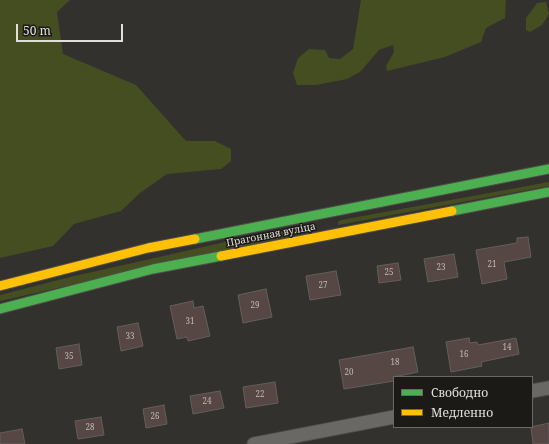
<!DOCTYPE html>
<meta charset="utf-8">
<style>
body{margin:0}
#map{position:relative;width:549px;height:444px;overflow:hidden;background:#33312e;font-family:"Noto Serif",serif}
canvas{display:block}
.legend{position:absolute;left:393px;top:376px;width:140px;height:52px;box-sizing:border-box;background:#1c1a17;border:1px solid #6b6965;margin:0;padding:5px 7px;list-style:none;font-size:12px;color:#e2dfda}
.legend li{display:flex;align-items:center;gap:8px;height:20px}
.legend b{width:20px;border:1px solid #6b6965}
.scale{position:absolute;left:16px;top:24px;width:107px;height:18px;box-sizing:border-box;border:2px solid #e2dfda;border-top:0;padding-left:5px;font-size:12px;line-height:14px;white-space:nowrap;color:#e2dfda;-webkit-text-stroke:3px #1c1a17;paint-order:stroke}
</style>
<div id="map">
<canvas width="549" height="444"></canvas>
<ul class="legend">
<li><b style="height:5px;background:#4caf50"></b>Свободно</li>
<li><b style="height:5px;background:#ffc107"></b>Медленно</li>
</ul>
<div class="scale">50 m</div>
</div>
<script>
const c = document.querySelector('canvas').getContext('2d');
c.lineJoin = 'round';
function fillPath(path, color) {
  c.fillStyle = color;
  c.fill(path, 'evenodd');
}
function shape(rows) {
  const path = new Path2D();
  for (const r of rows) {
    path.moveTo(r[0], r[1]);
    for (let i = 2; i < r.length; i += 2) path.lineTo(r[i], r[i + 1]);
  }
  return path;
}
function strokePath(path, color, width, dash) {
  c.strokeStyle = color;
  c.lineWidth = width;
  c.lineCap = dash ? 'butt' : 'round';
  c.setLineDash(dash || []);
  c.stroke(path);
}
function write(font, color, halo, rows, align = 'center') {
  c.font = font + ' "Noto Serif",serif';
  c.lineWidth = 3;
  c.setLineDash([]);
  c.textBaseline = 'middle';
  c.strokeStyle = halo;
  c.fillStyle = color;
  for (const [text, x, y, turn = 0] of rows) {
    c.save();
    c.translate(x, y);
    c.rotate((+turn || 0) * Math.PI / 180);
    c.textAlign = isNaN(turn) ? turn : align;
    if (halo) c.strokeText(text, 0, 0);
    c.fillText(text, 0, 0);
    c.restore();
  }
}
fillPath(shape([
 [0,0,70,0,57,12,63,54,136,85,186,141,215,141,231,149,231,161,221,169,167,174,140,193,121,211,74,224,53,246,0,258],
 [361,0,506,0,505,18,486,28,481,42,445,57,387,71,386,66,394,52,393,45,379,50,360,72,347,79,316,85,297,85,293,73,298,58,309,49,325,50,329,58,340,59,353,49],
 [546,2,549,14,542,25,530,32,526,30,526,18,537,3],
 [549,182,549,186,338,225,338,222,341,220],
 [312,226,315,227,316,230,0,301,0,295,70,277,252,236]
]), '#444e20');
const building = shape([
 [528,237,531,257,504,262,507,279,482,284,476,250,517,243,517,238,528,237],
 [454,254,458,277,428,282,424,259,454,254],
 [398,263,401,280,379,283,377,266,398,263],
 [336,271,341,295,310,300,306,276,336,271],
 [266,289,272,317,243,323,238,295,266,289],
 [193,301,194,308,203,306,210,336,188,341,187,337,177,339,170,306,193,301],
 [138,323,143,346,121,351,117,327,138,323],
 [469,338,470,343,477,342,478,345,516,338,519,354,481,362,482,366,451,372,446,342,469,338],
 [79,344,82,365,59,369,56,348,79,344],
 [413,347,418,372,394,377,394,381,344,389,339,360,413,347],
 [275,382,278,403,246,408,243,387,275,382],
 [220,391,224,408,193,414,190,396,220,391],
 [164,405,167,424,146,428,143,409,164,405],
 [101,417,104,435,78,439,75,421,101,417],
 [549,423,549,444,533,444,531,427,549,423],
 [22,429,25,444,0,444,0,433,22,429]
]);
fillPath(building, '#564745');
strokePath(building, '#625f5d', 1);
const street = shape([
 [532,391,549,388],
 [254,444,394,417]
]);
const fast = shape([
 [452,211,549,192],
 [195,239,549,169],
 [0,309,153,269,221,256]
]);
const slow = shape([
 [221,256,452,211],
 [0,286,148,248,195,239]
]);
strokePath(street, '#4f4d4a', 15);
strokePath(fast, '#4f4d4a', 11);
strokePath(slow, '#4f4d4a', 11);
strokePath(street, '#6a6865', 13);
strokePath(fast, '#4caf50', 9);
strokePath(slow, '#ffc107', 9);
write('8px', '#bfb9b5', null, [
 ["21",492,265],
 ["23",441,268],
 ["25",389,273],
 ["27",323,286],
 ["29",255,306],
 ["31",190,322],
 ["33",130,337],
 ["14",507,348],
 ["16",464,355],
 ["35",69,357],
 ["18",395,363],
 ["20",349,373],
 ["22",260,395],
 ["24",207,402],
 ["26",155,417],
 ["28",90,428]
]);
write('10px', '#e2dfda', '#1c1a17', [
 ["Прагонная вуліца",271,235,-11]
]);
</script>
